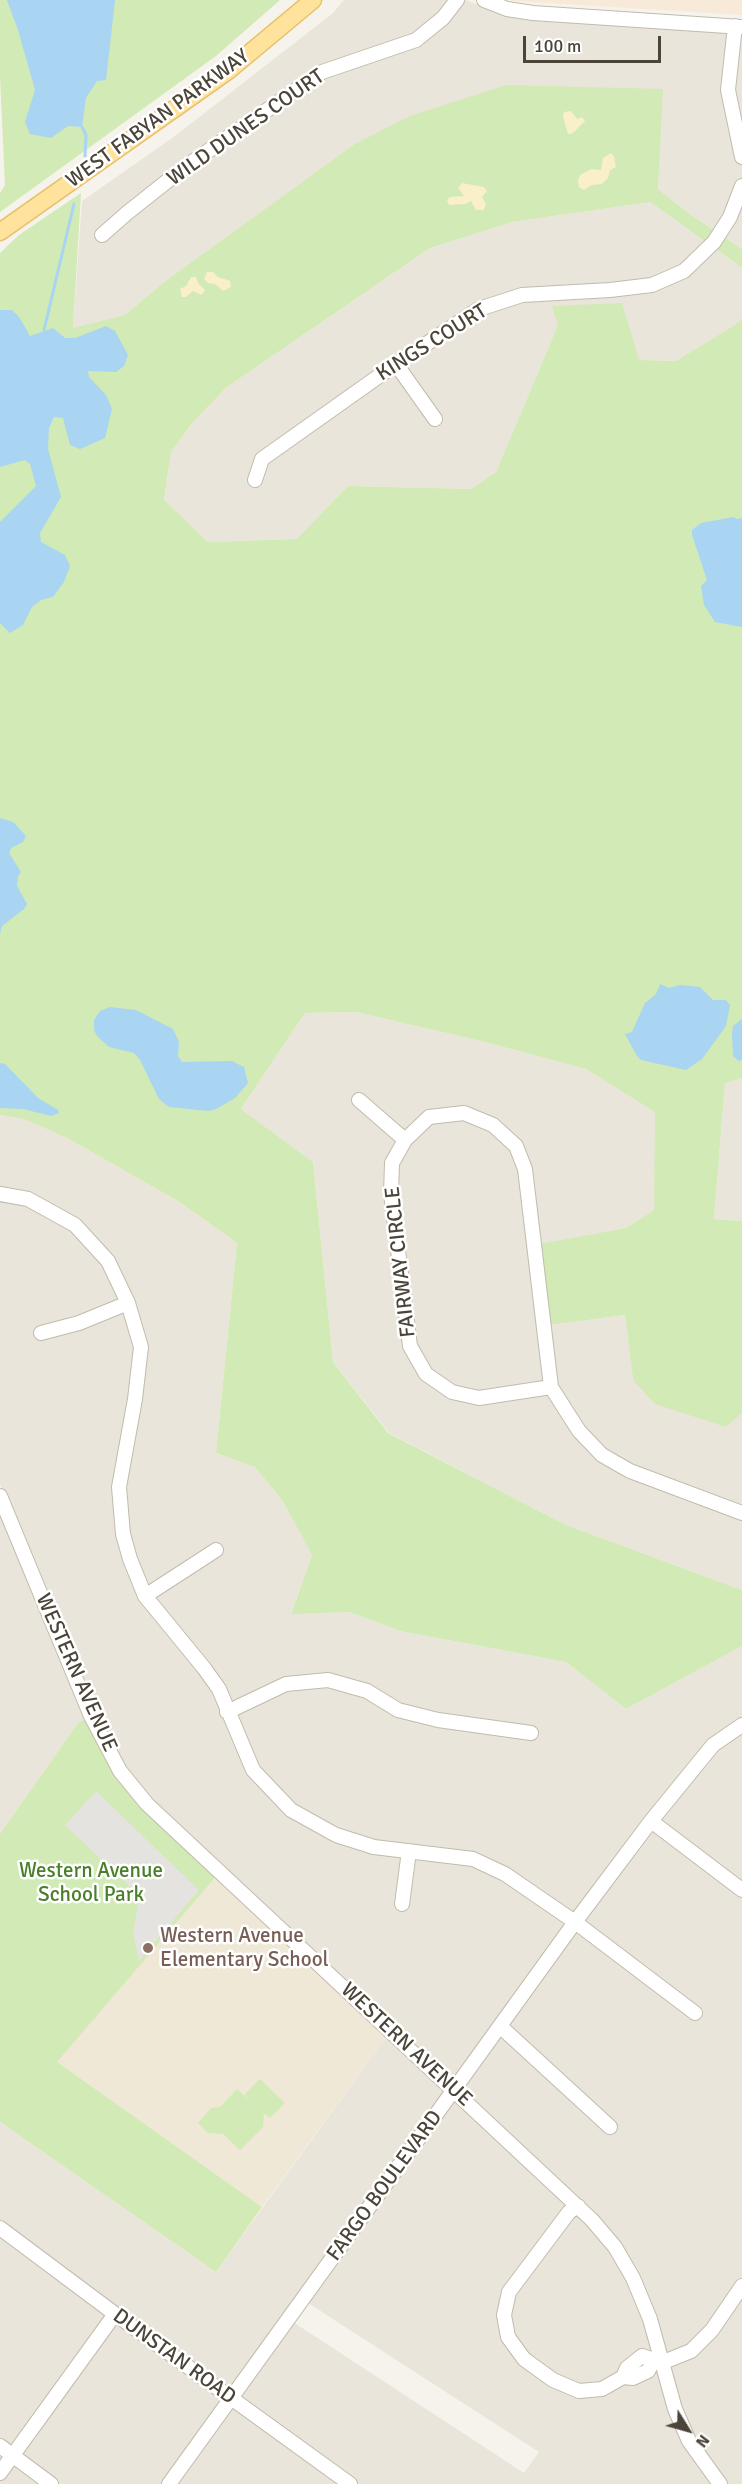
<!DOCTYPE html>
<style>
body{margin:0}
#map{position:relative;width:742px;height:2484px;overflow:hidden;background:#f6f3ec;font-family:Signika,sans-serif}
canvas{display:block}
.north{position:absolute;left:658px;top:2400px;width:60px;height:60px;-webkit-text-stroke:4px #fff;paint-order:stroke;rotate:127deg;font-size:16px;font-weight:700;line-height:24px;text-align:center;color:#4b4439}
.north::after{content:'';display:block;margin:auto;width:21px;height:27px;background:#4b4439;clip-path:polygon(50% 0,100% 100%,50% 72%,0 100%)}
.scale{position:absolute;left:523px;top:36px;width:138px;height:27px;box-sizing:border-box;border:3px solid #4b4439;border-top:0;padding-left:8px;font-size:18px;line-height:21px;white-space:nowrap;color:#4b4439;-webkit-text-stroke:4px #fff;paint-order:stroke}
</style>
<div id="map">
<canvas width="742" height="2484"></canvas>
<div class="north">N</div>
<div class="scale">100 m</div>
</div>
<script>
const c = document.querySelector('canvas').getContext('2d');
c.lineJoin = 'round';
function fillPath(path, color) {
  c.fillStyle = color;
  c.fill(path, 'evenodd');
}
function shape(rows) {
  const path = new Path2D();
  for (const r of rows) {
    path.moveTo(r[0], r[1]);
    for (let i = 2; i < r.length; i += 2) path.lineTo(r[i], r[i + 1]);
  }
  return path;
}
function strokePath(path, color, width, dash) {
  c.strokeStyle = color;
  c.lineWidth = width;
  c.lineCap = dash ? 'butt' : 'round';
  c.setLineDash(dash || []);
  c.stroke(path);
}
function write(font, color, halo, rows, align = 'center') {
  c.font = font + ' Signika,sans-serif';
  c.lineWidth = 5;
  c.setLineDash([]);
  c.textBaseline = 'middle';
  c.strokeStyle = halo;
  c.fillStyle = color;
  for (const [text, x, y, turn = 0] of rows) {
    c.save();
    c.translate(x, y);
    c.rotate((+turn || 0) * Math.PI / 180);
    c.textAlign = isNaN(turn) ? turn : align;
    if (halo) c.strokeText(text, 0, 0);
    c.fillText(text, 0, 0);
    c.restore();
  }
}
fillPath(shape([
 [344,0,466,0,495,12,536,21,742,33,742,249,691,215,658,189,662,89,410,116,328,164,164,282,125,315,73,329,82,201,175,136,333,13],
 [650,202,742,268,742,319,736,325,676,361,639,360,558,325,496,472,471,489,348,486,298,539,208,542,164,501,171,452,194,421,227,387,430,248,512,222],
 [356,1012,485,1042,586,1069,656,1112,654,1210,626,1228,534,1246,544,1326,625,1315,633,1380,726,1426,742,1413,742,1590,566,1525,389,1433,333,1362,313,1162,241,1109,305,1013],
 [742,1078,742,1221,714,1219,725,1083],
 [0,1115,24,1119,67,1138,178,1201,237,1243,216,1453,255,1467,282,1500,312,1555,291,1613,349,1612,400,1631,566,1662,626,1709,742,1646,742,1720,736,1721,454,2084,178,1825,137,1782,111,1745,88,1698,0,1484],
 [0,1510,87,1718,78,1723,0,1834],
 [742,1729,742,2484,171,2484,290,2320,524,2473,539,2452,308,2303,656,1821,715,1745],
 [389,2033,450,2091,164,2484,0,2484,0,2122,216,2272]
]), '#eae5da');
fillPath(shape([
 [510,0,742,0,742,15,513,1]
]), '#f7ead8');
fillPath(shape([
 [78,1723,115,1771,389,2033,262,2207,0,2022,0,1834]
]), '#efe8d6');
fillPath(shape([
 [0,0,280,0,216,56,0,212,0,193,5,185,0,77],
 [506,85,663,89,658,189,691,215,742,249,742,268,650,202,512,222,430,248,227,387,194,421,171,452,164,500,208,542,297,539,348,486,471,489,496,472,558,325,552,306,622,303,639,360,676,361,735,325,742,319,742,1078,725,1083,714,1219,742,1221,742,1413,726,1427,655,1404,633,1380,625,1315,543,1326,534,1245,626,1228,654,1210,655,1112,586,1069,485,1042,356,1012,305,1013,241,1109,313,1162,333,1362,388,1433,566,1525,742,1590,742,1646,626,1709,566,1662,400,1631,349,1612,291,1614,312,1555,282,1500,255,1467,216,1453,237,1243,178,1201,67,1138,24,1119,0,1115,0,253,19,235,81,193,73,328,125,315,164,282,355,144,410,116],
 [87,1718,115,1771,217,1875,57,2062,262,2207,216,2272,0,2122,0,1834,78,1723],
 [260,2079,285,2103,270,2118,264,2113,263,2127,240,2150,223,2134,208,2133,198,2123,211,2108,220,2107,237,2089,248,2099,245,2094]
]), '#d2eab5');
fillPath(shape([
 [571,111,577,119,582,117,585,121,573,133,568,134,563,117,564,112],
 [611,153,614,156,616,167,610,170,608,178,602,184,592,185,584,190,579,187,578,180,580,175,591,169,601,170,603,158],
 [462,183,484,187,487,191,482,197,486,204,484,210,476,210,471,201,465,204,449,205,447,200,450,197,464,196,458,188],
 [207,272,213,272,218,277,230,281,231,287,223,291,215,284,208,283,204,279],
 [191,277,196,277,198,283,205,290,202,295,193,291,186,297,182,297,180,289,186,286]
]), '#f9efc9');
fillPath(shape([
 [96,1791,199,1890,139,1961,133,1933,139,1900,136,1893,65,1825]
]), '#e5e3e0');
fillPath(shape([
 [7,0,115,0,106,80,97,81,86,98,82,127,68,126,51,138,30,134,25,122,35,90,18,30],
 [0,310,12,310,19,317,30,336,53,328,65,338,75,338,106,326,115,331,128,355,124,366,116,372,88,371,89,377,106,395,112,409,105,438,80,449,70,445,63,418,54,417,49,428,48,449,61,497,40,533,41,542,65,555,70,566,64,582,53,597,41,600,32,607,23,625,10,633,0,623,0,522,36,486,30,464,25,460,0,467],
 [734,517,737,519,742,518,742,627,715,622,704,605,701,586,707,580,692,535,692,530,701,523],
 [0,818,13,822,26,836,23,842,11,848,9,853,21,872,18,876,17,886,27,904,24,909,2,926,0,934],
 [660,984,669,988,680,985,700,987,713,1000,726,1000,730,1005,726,1026,702,1059,686,1070,641,1060,637,1056,625,1034,632,1032,645,1003,656,994],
 [110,1007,136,1010,173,1029,179,1042,178,1056,182,1062,232,1061,244,1067,248,1083,235,1098,216,1109,208,1111,169,1107,159,1099,140,1060,134,1053,109,1047,97,1036,94,1030,94,1020,100,1011],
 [742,1019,742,1060,739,1061,733,1056,732,1034,733,1026],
 [0,1063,5,1064,38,1098,58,1110,59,1113,51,1116,23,1109,0,1108]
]), '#a9d4f2');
strokePath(shape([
 [82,127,86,135,85,156],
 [44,330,74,204]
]), '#a9d4f2', 3);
const minor = shape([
 [484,0,507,9,533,13,742,27],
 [735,26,728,90,742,157],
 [102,235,127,213,185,167,322,72,416,40,443,18,457,0],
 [396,364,435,419],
 [255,480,262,459,396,364,479,309,522,295,610,290,652,285,684,271,714,242,730,217,742,186],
 [359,1100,405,1140],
 [0,1194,28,1199,75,1225,108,1261,128,1303,141,1347,135,1399,119,1487,123,1534,130,1559,145,1596,204,1668,219,1689,253,1770,291,1810,336,1835,374,1847,473,1859,505,1874,575,1922,695,2013],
 [41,1333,79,1323,128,1303],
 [551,1387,479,1398,452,1392,426,1374,410,1346,391,1194,392,1163,405,1140,429,1117,464,1113,493,1125,516,1146,525,1169,551,1387,579,1431,602,1455,630,1471,742,1513],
 [0,1496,91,1716,120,1771,147,1804,592,2220,615,2247,633,2278,650,2319,675,2409,689,2441,720,2484],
 [145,1596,216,1550],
 [227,1712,286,1684,328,1680,367,1691,398,1710,438,1720,531,1733],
 [651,1821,742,1890],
 [402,1904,409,1851],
 [501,2027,610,2127],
 [578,2206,569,2212,509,2292,504,2315,508,2337,524,2359,553,2380,579,2391,602,2389,623,2377],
 [0,2228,115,2314,350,2484],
 [642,2356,654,2360,648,2371,633,2378,623,2377,627,2368,642,2356],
 [661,2363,691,2351,712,2330,742,2286],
 [0,2446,51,2484],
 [0,2473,115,2314],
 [169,2484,575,1922,651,1821,713,1745,742,1725]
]);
const major = shape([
 [0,232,228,71,313,0]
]);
strokePath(minor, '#c2bbae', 16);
strokePath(major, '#e6c16a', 19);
strokePath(minor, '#fff', 14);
strokePath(major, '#ffe39c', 16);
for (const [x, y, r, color] of [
 [148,1948,6,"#8d6e63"]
]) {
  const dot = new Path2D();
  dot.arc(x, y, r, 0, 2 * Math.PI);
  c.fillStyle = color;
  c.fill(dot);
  strokePath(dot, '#fff', 2);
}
write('21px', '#4b4439', '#fff', [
 ["WEST FABYAN PARKWAY",158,119,-36],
 ["WILD DUNES COURT",246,128,-35],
 ["KINGS COURT",432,343,-32],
 ["FAIRWAY CIRCLE",401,1262,-96],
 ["WESTERN AVENUE",76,1673,66],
 ["WESTERN AVENUE",406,2045,43],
 ["FARGO BOULEVARD",385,2186,-54],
 ["DUNSTAN ROAD",174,2357,36]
]);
write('21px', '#4a7f2a', '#fff', [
 ["Western Avenue",91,1871],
 ["School Park",91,1895]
]);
write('21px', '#785e54', '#fff', [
 ["Western Avenue",160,1936],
 ["Elementary School",160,1960]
], 'left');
</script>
